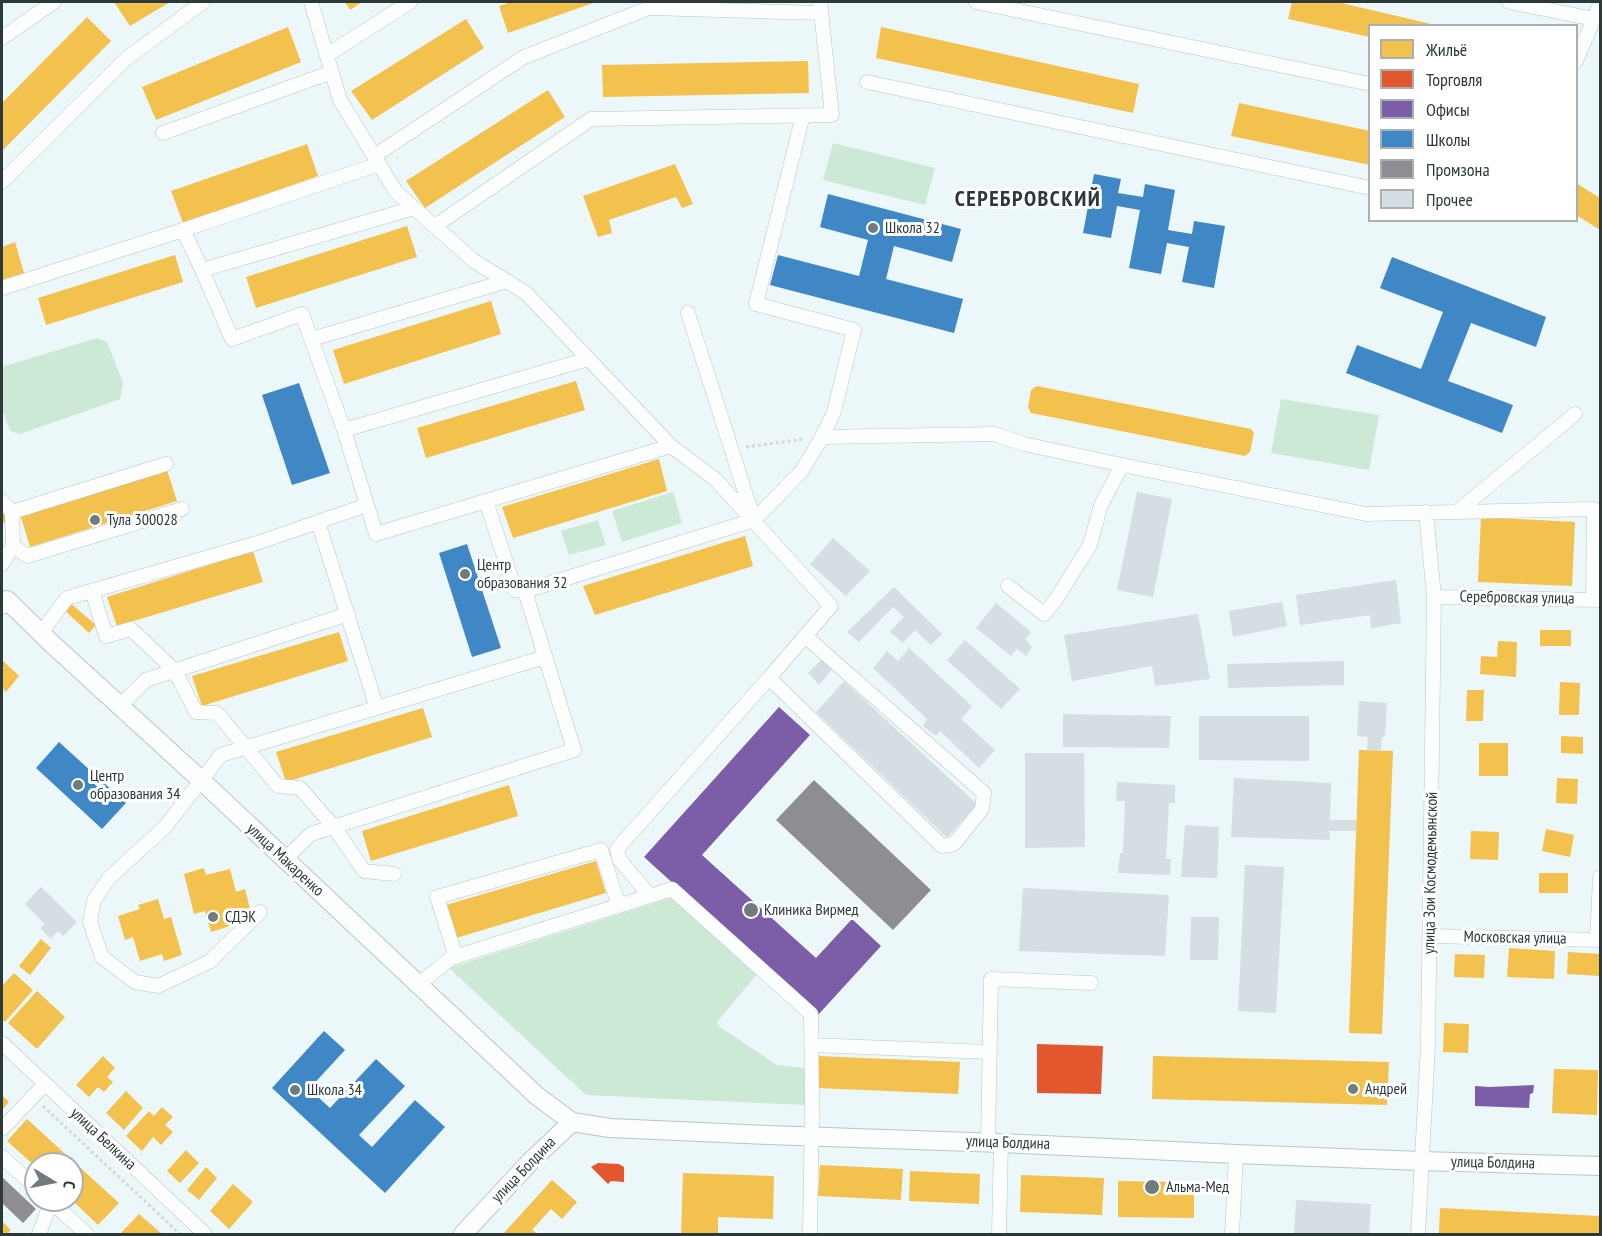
<!DOCTYPE html>
<meta charset="utf-8">
<style>
body{margin:0}
#map{position:relative;width:1602px;height:1236px;overflow:hidden;background:#ecf7f9;font-family:"PT Sans Narrow",sans-serif}
canvas{display:block}
.frame{position:absolute;inset:0;border:3px solid #2b393b;pointer-events:none}
.legend{position:absolute;left:1368px;top:24px;width:210px;height:198px;box-sizing:border-box;background:#fff;border:2px solid #aab0b1;margin:0;padding:8px 10px;list-style:none;font-size:18px;color:#2b393b}
.legend li{display:flex;align-items:center;gap:12px;height:30px}
.legend b{width:30px;border:2px solid #aab0b1}
.north{position:absolute;left:24px;top:1152px;width:60px;height:60px;box-sizing:border-box;background:#fff;border:2px solid #aab0b1;border-radius:50%;rotate:100deg;font-size:16px;font-weight:700;line-height:24px;text-align:center;color:#2b393b}
.north::after{content:'';display:block;margin:auto;width:21px;height:27px;background:#6f7c7e;clip-path:polygon(50% 0,100% 100%,50% 72%,0 100%)}
</style>
<div id="map">
<canvas width="1602" height="1236"></canvas>
<div class="frame"></div>
<ul class="legend">
<li><b style="height:16px;background:#f2c14e"></b>Жильё</li>
<li><b style="height:16px;background:#e4572e"></b>Торговля</li>
<li><b style="height:16px;background:#7b5ea7"></b>Офисы</li>
<li><b style="height:16px;background:#3f88c5"></b>Школы</li>
<li><b style="height:16px;background:#8d8d92"></b>Промзона</li>
<li><b style="height:16px;background:#d5dfe3"></b>Прочее</li>
</ul>
<div class="north">С</div>
</div>
<script>
const c = document.querySelector('canvas').getContext('2d');
c.lineJoin = 'round';
function fillPath(path, color) {
  c.fillStyle = color;
  c.fill(path, 'evenodd');
}
function shape(rows) {
  const path = new Path2D();
  for (const r of rows) {
    path.moveTo(r[0], r[1]);
    for (let i = 2; i < r.length; i += 2) path.lineTo(r[i], r[i + 1]);
  }
  return path;
}
function strokePath(path, color, width, dash) {
  c.strokeStyle = color;
  c.lineWidth = width;
  c.lineCap = dash ? 'butt' : 'round';
  c.setLineDash(dash || []);
  c.stroke(path);
}
function write(font, color, halo, rows, align = 'center') {
  c.font = font + ' "PT Sans Narrow",sans-serif';
  c.lineWidth = 6;
  c.setLineDash([]);
  c.textBaseline = 'middle';
  c.strokeStyle = halo;
  c.fillStyle = color;
  for (const [text, x, y, turn = 0] of rows) {
    c.save();
    c.translate(x, y);
    c.rotate((+turn || 0) * Math.PI / 180);
    c.textAlign = isNaN(turn) ? turn : align;
    if (halo) c.strokeText(text, 0, 0);
    c.fillText(text, 0, 0);
    c.restore();
  }
}
fillPath(shape([
 [833,143,935,168,925,205,823,180],
 [97,338,107,342,123,383,120,399,20,434,10,431,2,409,2,367],
 [1281,399,1379,415,1369,470,1271,453],
 [673,492,682,523,622,542,612,511],
 [598,520,606,545,569,555,561,531],
 [677,896,758,973,717,1022,720,1027,777,1065,805,1068,805,1105,586,1095,449,968]
]), '#cce9d5');
fillPath(shape([
 [114,2,170,2,130,26],
 [345,2,362,2,350,10],
 [511,2,596,2,508,33,499,6],
 [1292,2,1337,2,1440,26,1370,26,1370,37,1288,19],
 [87,17,111,41,2,151,2,103],
 [466,19,484,48,372,120,351,91],
 [288,27,301,62,156,120,142,87],
 [881,27,1139,84,1133,113,876,58],
 [808,61,809,93,603,97,602,65],
 [548,90,565,117,425,208,406,181],
 [1239,103,1370,131,1370,165,1231,136],
 [307,144,318,176,183,223,171,191],
 [675,164,693,204,682,208,676,197,609,220,612,233,598,237,583,196],
 [1576,183,1600,198,1600,230,1576,215],
 [407,226,417,257,256,308,246,277],
 [15,242,24,273,2,280,2,247],
 [175,255,183,282,46,325,38,298],
 [491,301,501,334,344,384,333,350],
 [576,381,585,410,426,458,417,428],
 [1037,386,1251,429,1254,433,1250,452,1245,456,1031,413,1028,407,1031,390],
 [659,459,667,491,513,538,502,507],
 [167,470,177,501,30,547,21,517],
 [2,509,9,516,2,525],
 [1481,517,1575,522,1572,586,1478,582],
 [745,536,753,566,595,615,583,586],
 [253,551,263,582,117,626,107,597],
 [69,602,96,625,89,633,63,609],
 [1540,630,1571,630,1571,646,1540,646],
 [339,632,348,661,202,706,192,676],
 [1498,641,1517,642,1516,677,1480,674,1481,656,1497,657],
 [2,660,19,676,6,692,2,687],
 [1560,682,1580,683,1579,715,1559,715],
 [1467,690,1484,690,1483,721,1466,721],
 [423,708,432,737,286,782,276,752],
 [1561,736,1583,737,1583,754,1561,753],
 [1479,743,1508,743,1508,776,1479,776],
 [1359,750,1393,751,1382,1034,1349,1033],
 [1557,778,1578,779,1577,804,1556,803],
 [509,785,518,816,371,861,362,831],
 [1546,829,1574,835,1570,857,1542,851],
 [1471,831,1499,832,1498,860,1470,859],
 [596,861,606,893,456,938,446,905],
 [204,868,206,875,230,869,236,892,245,889,251,913,228,919,230,926,211,932,205,911,194,914,184,874],
 [1539,873,1568,873,1568,893,1539,893],
 [158,899,164,919,171,917,182,955,164,961,162,954,140,961,133,937,125,940,118,916,140,909,138,905],
 [41,939,51,948,30,975,19,966],
 [1509,948,1555,951,1554,979,1507,977],
 [1568,952,1600,954,1600,976,1567,974],
 [1455,954,1485,955,1484,978,1454,977],
 [14,973,33,990,5,1022,2,1019,2,986],
 [37,991,65,1017,37,1049,8,1023],
 [1444,1023,1469,1024,1468,1053,1443,1052],
 [103,1056,115,1068,107,1077,113,1082,104,1092,98,1087,89,1097,76,1085],
 [818,1056,960,1062,958,1094,817,1088],
 [1153,1056,1389,1062,1387,1105,1152,1099],
 [1554,1069,1598,1070,1597,1115,1552,1113],
 [126,1091,143,1108,124,1130,106,1113],
 [2,1095,9,1102,2,1110],
 [162,1107,173,1117,165,1125,173,1132,161,1145,153,1137,142,1151,126,1136,149,1111,154,1116],
 [27,1119,119,1203,98,1225,72,1200,72,1164,36,1164,36,1167,7,1141],
 [186,1150,199,1163,180,1183,167,1171],
 [820,1165,903,1169,901,1200,818,1196],
 [206,1167,217,1178,199,1200,187,1190],
 [910,1171,980,1174,979,1204,909,1201],
 [683,1173,774,1176,773,1219,718,1217,718,1234,681,1234],
 [1021,1175,1104,1178,1102,1215,1020,1212],
 [552,1180,577,1202,562,1219,551,1209,532,1230,538,1234,503,1234],
 [1118,1181,1194,1182,1194,1218,1118,1217],
 [233,1184,253,1202,229,1229,210,1211],
 [1440,1208,1600,1216,1600,1234,1439,1234],
 [139,1214,162,1234,120,1234],
 [2,1221,11,1230,7,1234,2,1234]
]), '#f2c14e');
fillPath(shape([
 [1037,1044,1103,1046,1101,1094,1037,1093],
 [598,1163,619,1164,624,1167,624,1182,611,1181,608,1184,591,1167]
]), '#e4572e');
fillPath(shape([
 [779,707,810,735,702,855,816,958,852,919,881,946,818,1015,644,857],
 [1534,1085,1533,1093,1530,1094,1529,1108,1475,1106,1475,1086,1490,1087]
]), '#7b5ea7');
fillPath(shape([
 [1094,174,1121,179,1118,193,1143,197,1145,184,1175,190,1168,230,1192,234,1194,221,1225,226,1214,288,1182,282,1189,247,1167,243,1161,274,1129,268,1140,210,1117,206,1111,238,1083,233],
 [828,194,961,229,952,262,894,246,886,279,963,299,954,333,770,285,778,255,859,276,868,240,820,227],
 [1392,257,1546,317,1536,347,1471,323,1448,381,1513,405,1502,433,1346,373,1357,345,1421,369,1443,312,1380,288],
 [299,383,330,473,292,485,262,395],
 [467,544,501,648,472,657,439,553],
 [59,742,126,803,102,829,36,768],
 [324,1031,345,1050,309,1089,330,1108,376,1059,405,1086,359,1135,372,1147,415,1100,445,1127,385,1193,272,1088]
]), '#3f88c5');
fillPath(shape([
 [814,780,931,890,893,930,776,820],
 [2,1177,36,1209,23,1223,2,1203]
]), '#8d8d92');
fillPath(shape([
 [1137,492,1172,499,1153,597,1117,590],
 [833,538,870,571,846,596,810,564],
 [1396,580,1401,623,1371,628,1370,615,1300,625,1296,595],
 [894,587,942,634,931,645,915,630,903,643,890,632,904,617,893,607,859,642,847,632],
 [1282,602,1287,626,1233,637,1229,611],
 [996,603,1031,632,1025,639,1032,647,1026,656,1017,649,1011,656,976,628],
 [1198,614,1210,679,1155,686,1152,666,1072,681,1064,635],
 [965,640,1020,689,1001,709,947,660],
 [909,648,972,706,961,719,995,750,979,768,940,731,936,736,923,726,927,719,873,668,887,651,898,661],
 [823,658,833,668,819,685,808,673],
 [1344,661,1344,685,1228,688,1227,664],
 [844,681,977,804,947,838,816,712],
 [1359,701,1387,703,1385,737,1382,737,1381,750,1367,750,1368,737,1357,736],
 [1063,714,1171,716,1169,748,1063,747],
 [1199,716,1309,716,1309,761,1199,760],
 [1025,753,1084,753,1085,847,1025,848],
 [1234,778,1331,783,1330,820,1356,820,1356,831,1329,831,1330,840,1231,837],
 [1117,782,1175,785,1175,803,1169,803,1166,859,1171,859,1170,875,1118,873,1120,853,1123,853,1125,801,1116,801],
 [1185,825,1219,827,1217,878,1181,877],
 [1245,865,1284,867,1276,1013,1238,1011],
 [41,887,77,922,63,936,58,931,51,939,40,928,45,924,25,904],
 [1023,888,1169,895,1165,956,1019,951],
 [1191,917,1219,917,1218,960,1190,960],
 [1296,1200,1371,1204,1369,1234,1294,1234]
]), '#d5dfe3');
const minor = shape([
 [311,2,340,100,396,192,474,261,526,293,671,446,715,479,831,606,769,678],
 [976,2,1370,84],
 [1509,2,1594,19],
 [2,38,54,2],
 [327,55,410,2],
 [1576,61,1600,4],
 [867,82,1370,188],
 [163,133,332,72],
 [374,156,524,57,649,8,821,13],
 [2,182,126,59,203,2],
 [435,226,591,119,832,115,820,2],
 [183,230,379,164],
 [202,270,414,208],
 [2,288,183,230,202,270,232,339,302,314,344,430,376,534,486,501,515,590,525,591,574,750,311,834,285,859],
 [688,313,753,517],
 [312,339,507,281],
 [344,430,588,359],
 [822,437,994,434,1024,444,1122,465,1366,514,1594,509,1593,600],
 [2,501,12,512],
 [486,501,671,446],
 [1458,511,1575,414],
 [318,522,377,708],
 [13,546,27,556,182,509],
 [2,564,13,546,12,512,166,464],
 [1008,586,1044,614,1055,601,1090,545,1101,505,1122,465],
 [92,591,106,636,131,629,175,671,196,712,217,713,278,786,300,788,334,827,364,871,394,874],
 [525,591,754,520,801,472,822,437,834,412,854,330,756,304,803,115],
 [1434,597,1600,600],
 [41,633,67,598,257,543,367,505],
 [120,706,146,680,348,614],
 [650,896,619,859,617,849,769,678,942,846,954,844,982,809,984,793,805,636],
 [260,912,209,962,158,986,135,982,102,957,90,922,94,900,109,878,165,827,221,755,545,657],
 [1430,936,1600,940],
 [1597,940,1600,877],
 [456,957,437,897,601,850,619,906],
 [418,985,451,958,672,889,811,1014,812,1105,810,1234],
 [2,1043,205,1234],
 [811,1045,990,1052],
 [2,1129,45,1084],
 [988,1142,991,979,1091,983],
 [2,1157,36,1188],
 [49,1200,87,1234],
 [39,1234,51,1202],
 [999,1234,1001,1143],
 [1232,1234,1236,1154],
 [1418,1234,1428,1045,1434,597,1426,512]
]);
const major = shape([
 [2,605,7,600,50,642,202,781,537,1096,572,1122,610,1128,768,1135,1001,1143,1236,1154,1421,1161,1600,1166],
 [463,1234,530,1162,572,1122]
]);
strokePath(minor, '#b9c4c6', 15);
strokePath(major, '#b9c4c6', 20);
strokePath(shape([
 [746,447,805,439],
 [43,1106,180,1234]
]), '#d5d8d9', 3, [3, 3]);
strokePath(minor, '#fcfefe', 14);
strokePath(major, '#fcfefe', 18);
for (const [x, y, r, color] of [
 [873,228,6,"#6f7c7e"],
 [95,520,6,"#6f7c7e"],
 [465,574,6,"#6f7c7e"],
 [78,785,6,"#6f7c7e"],
 [751,910,8,"#6f7c7e"],
 [213,917,6,"#6f7c7e"],
 [1353,1089,6,"#6f7c7e"],
 [295,1090,6,"#6f7c7e"],
 [1152,1187,8,"#6f7c7e"]
]) {
  const dot = new Path2D();
  dot.arc(x, y, r, 0, 2 * Math.PI);
  c.fillStyle = color;
  c.fill(dot);
  strokePath(dot, '#fff', 2);
}
write('16px', '#2b393b', '#fff', [
 ["Школа 32",885,228],
 ["Тула 300028",107,520],
 ["Центр",477,565],
 ["образования 32",477,583],
 ["Центр",90,776],
 ["образования 34",90,794],
 ["Клиника Вирмед",764,910],
 ["СДЭК",225,917],
 ["Андрей",1365,1089],
 ["Школа 34",307,1090],
 ["Альма-Мед",1166,1187]
], 'left');
write('16px', '#2b393b', '#fff', [
 ["Серебровская улица",1517,598,1],
 ["улица Макаренко",285,860,43],
 ["улица Зои Космодемьянской",1431,873,-89],
 ["Московская улица",1515,938,1],
 ["улица Белкина",103,1139,43],
 ["улица Болдина",1008,1143,2],
 ["улица Болдина",1493,1163,1],
 ["улица Болдина",524,1170,-46]
]);
c.letterSpacing = '1.5px';
write('bold 22px', '#2b393b', '#fff', [
 ["СЕРЕБРОВСКИЙ",1028,200]
]);
c.letterSpacing = '0px';
</script>
